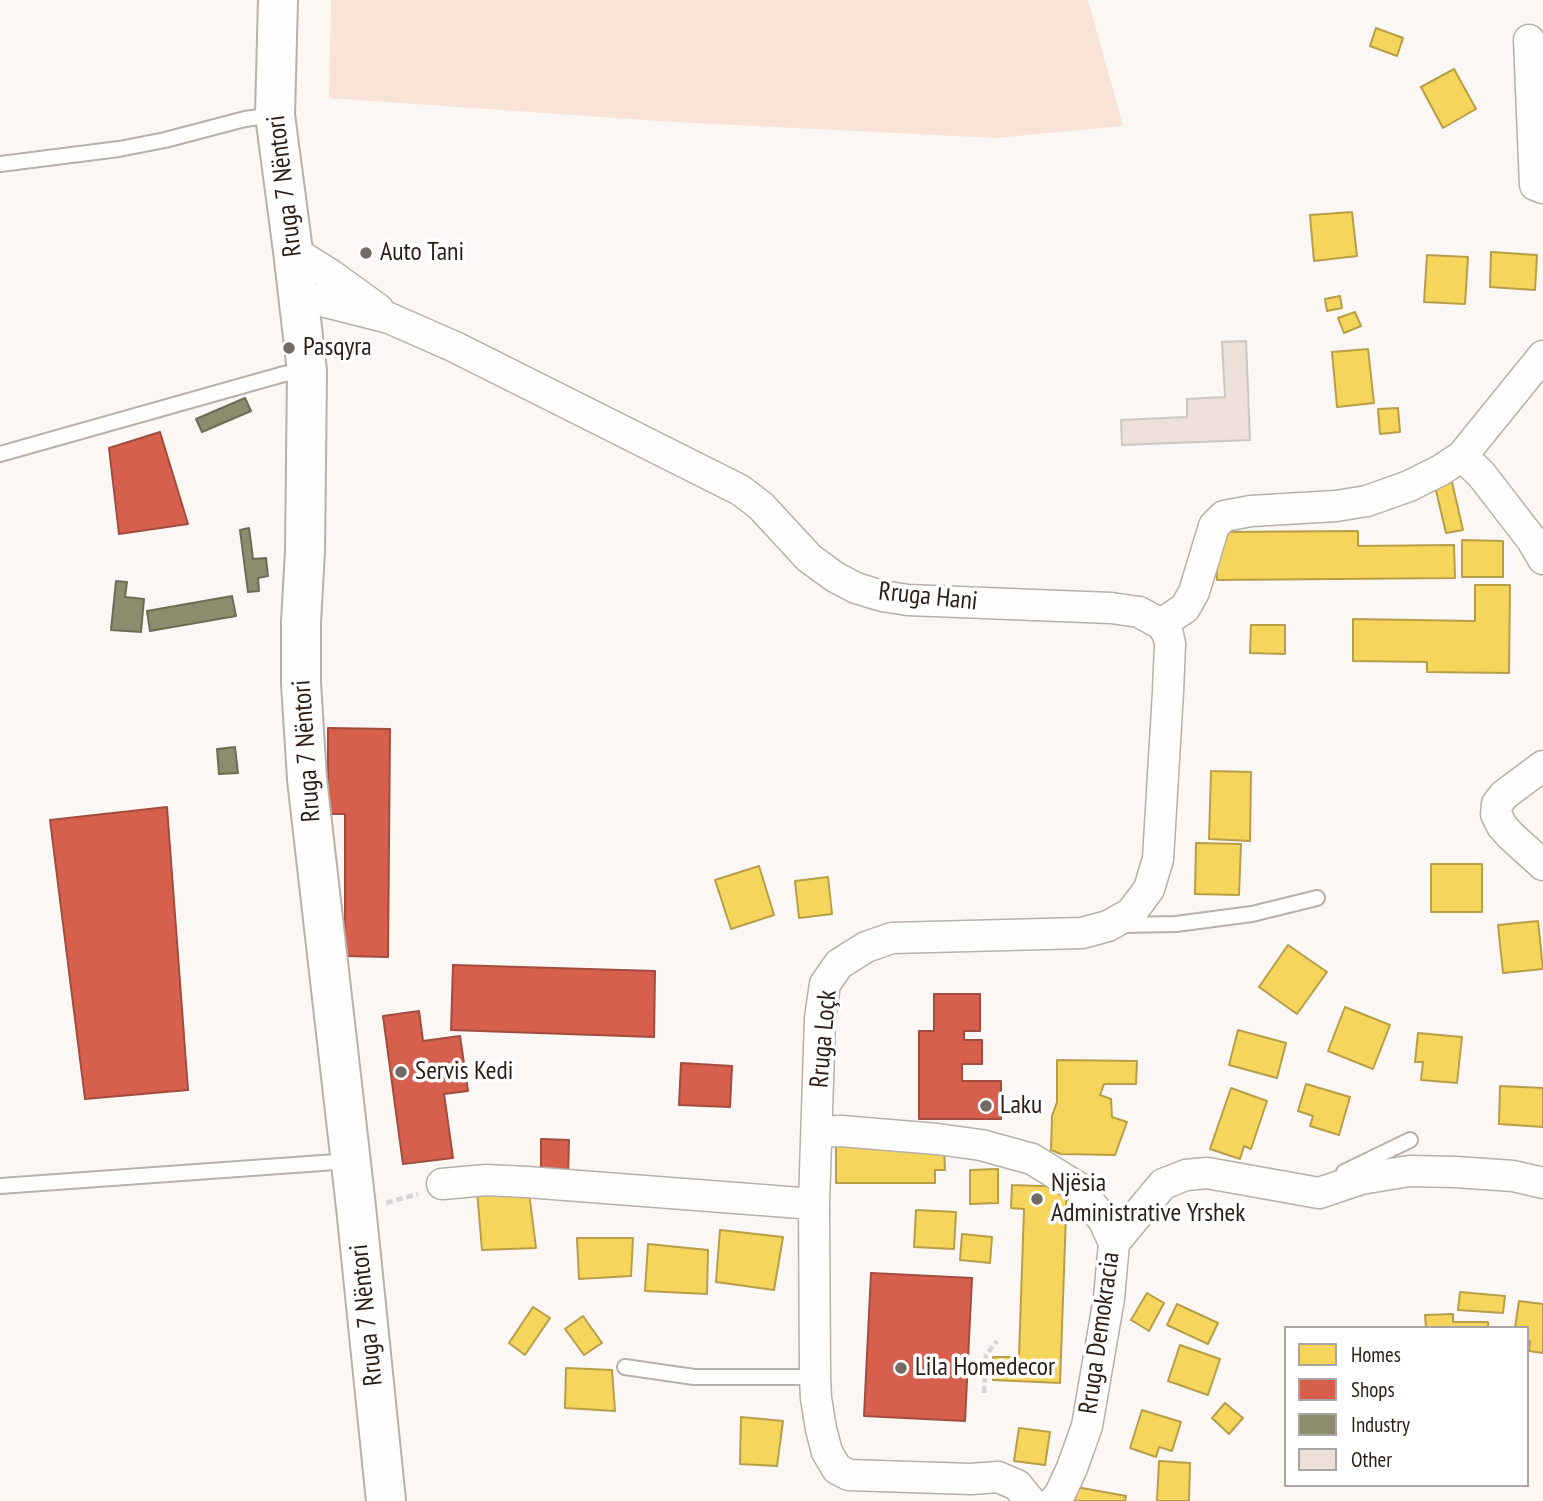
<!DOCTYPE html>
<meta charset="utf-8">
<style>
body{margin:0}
#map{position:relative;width:1543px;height:1501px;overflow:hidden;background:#faf7f4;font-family:"PT Sans Narrow",sans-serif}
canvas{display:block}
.legend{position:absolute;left:1284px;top:1326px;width:245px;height:161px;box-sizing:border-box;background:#fff;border:2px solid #aaa5a3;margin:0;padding:9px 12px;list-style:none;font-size:21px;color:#2a1e18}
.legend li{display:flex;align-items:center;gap:14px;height:35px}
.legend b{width:35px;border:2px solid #aaa5a3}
</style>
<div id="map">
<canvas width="1543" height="1501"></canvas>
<ul class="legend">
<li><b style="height:19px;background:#f6d55c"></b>Homes</li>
<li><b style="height:19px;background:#d6604d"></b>Shops</li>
<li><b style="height:19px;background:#8c8c6e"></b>Industry</li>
<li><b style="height:19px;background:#ece0d9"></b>Other</li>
</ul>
</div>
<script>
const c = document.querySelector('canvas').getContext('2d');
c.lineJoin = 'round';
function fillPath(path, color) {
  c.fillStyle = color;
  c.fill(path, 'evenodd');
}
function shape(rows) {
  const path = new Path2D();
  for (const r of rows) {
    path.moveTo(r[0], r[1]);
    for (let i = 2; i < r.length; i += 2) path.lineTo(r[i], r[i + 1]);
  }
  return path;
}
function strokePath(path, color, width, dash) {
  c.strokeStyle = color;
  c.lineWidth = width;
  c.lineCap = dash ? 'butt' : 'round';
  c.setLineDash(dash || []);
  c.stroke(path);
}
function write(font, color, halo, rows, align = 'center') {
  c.font = font + ' "PT Sans Narrow",sans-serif';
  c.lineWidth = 7;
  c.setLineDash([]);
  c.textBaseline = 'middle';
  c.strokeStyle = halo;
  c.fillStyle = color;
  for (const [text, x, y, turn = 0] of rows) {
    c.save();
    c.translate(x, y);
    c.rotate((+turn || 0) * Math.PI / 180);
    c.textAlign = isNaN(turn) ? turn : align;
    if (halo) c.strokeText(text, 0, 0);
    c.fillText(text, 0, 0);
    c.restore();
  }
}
fillPath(shape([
 [331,0,1088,0,1123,126,995,138,674,122,329,98]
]), '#f9e3d7');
const homes = shape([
 [1376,28,1403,38,1397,56,1370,46,1376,28],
 [1454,69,1476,109,1443,128,1421,87,1454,69],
 [1352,212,1357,256,1314,261,1310,215,1352,212],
 [1491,252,1537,255,1535,290,1490,287,1491,252],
 [1427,255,1468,257,1465,304,1424,302,1427,255],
 [1340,296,1342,308,1327,311,1325,299,1340,296],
 [1355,312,1361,326,1344,333,1338,318,1355,312],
 [1368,349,1374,403,1337,407,1332,352,1368,349],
 [1398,408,1400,432,1380,434,1378,409,1398,408],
 [1451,478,1463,530,1446,533,1434,482,1451,478],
 [1358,531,1358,546,1454,545,1455,578,1217,580,1216,532,1358,531],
 [1462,540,1503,541,1503,577,1462,577,1462,540],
 [1475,585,1510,585,1509,673,1427,672,1427,662,1353,661,1353,619,1475,621,1475,585],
 [1251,625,1285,625,1285,654,1250,653,1251,625],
 [1211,771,1251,772,1250,841,1209,839,1211,771],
 [1196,843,1241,844,1239,895,1195,894,1196,843],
 [1431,864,1482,864,1482,912,1431,912,1431,864],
 [759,866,774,915,731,929,715,880,759,866],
 [828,877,832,914,799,918,795,881,828,877],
 [1538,921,1543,969,1503,973,1498,925,1538,921],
 [1288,945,1327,972,1297,1014,1259,987,1288,945],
 [1345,1007,1390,1025,1373,1069,1328,1051,1345,1007],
 [1238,1030,1286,1043,1277,1078,1229,1065,1238,1030],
 [1418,1033,1462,1037,1457,1083,1421,1080,1423,1062,1415,1062,1418,1033],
 [1057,1060,1137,1061,1136,1084,1104,1084,1100,1095,1111,1099,1112,1117,1127,1122,1115,1155,1061,1154,1051,1150,1052,1116,1057,1102,1057,1060],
 [1306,1084,1350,1097,1339,1135,1310,1126,1313,1116,1298,1111,1306,1084],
 [1500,1086,1543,1088,1543,1127,1499,1124,1500,1086],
 [1231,1088,1267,1101,1251,1149,1244,1146,1240,1159,1210,1149,1231,1088],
 [836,1146,944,1146,945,1170,935,1170,935,1183,836,1183,836,1146],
 [998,1169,998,1203,970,1204,970,1170,998,1169],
 [1012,1185,1067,1187,1060,1383,993,1380,993,1357,1019,1357,1024,1209,1011,1208,1012,1185],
 [477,1191,529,1192,536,1248,482,1250,477,1191],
 [916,1210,956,1212,954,1249,914,1247,916,1210],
 [720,1230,783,1237,774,1290,716,1282,720,1230],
 [962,1234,992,1237,990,1263,960,1260,962,1234],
 [577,1238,633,1238,631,1276,579,1279,577,1238],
 [648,1244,708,1250,707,1294,645,1291,648,1244],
 [1460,1292,1505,1296,1503,1313,1458,1310,1460,1292],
 [1147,1293,1164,1303,1149,1331,1131,1320,1147,1293],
 [1519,1301,1543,1304,1543,1353,1529,1351,1530,1341,1527,1341,1527,1328,1515,1328,1519,1301],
 [1177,1304,1218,1323,1208,1344,1167,1325,1177,1304],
 [533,1307,550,1318,525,1355,509,1343,533,1307],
 [1453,1314,1453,1322,1488,1322,1488,1328,1426,1328,1425,1315,1453,1314],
 [583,1316,602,1343,584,1355,565,1329,583,1316],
 [1180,1345,1220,1359,1208,1395,1168,1381,1180,1345],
 [566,1368,612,1370,615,1411,565,1408,566,1368],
 [1225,1403,1243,1418,1229,1434,1212,1418,1225,1403],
 [1142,1410,1181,1422,1172,1451,1159,1447,1156,1457,1130,1448,1142,1410],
 [741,1417,783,1421,777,1466,740,1464,741,1417],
 [1019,1428,1050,1432,1045,1465,1014,1461,1019,1428],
 [1159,1461,1190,1463,1189,1501,1157,1501,1159,1461],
 [1071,1486,1126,1496,1125,1501,1068,1501,1071,1486]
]);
fillPath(homes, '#f6d55c');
strokePath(homes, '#b99e48', 2);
const shops = shape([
 [160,432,188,524,119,534,109,448,160,432],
 [328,728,390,729,388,957,345,956,345,814,328,814,328,728],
 [167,807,188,1090,85,1099,50,820,167,807],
 [453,965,655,971,654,1037,451,1030,453,965],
 [934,994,980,994,980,1031,964,1031,964,1040,982,1040,982,1064,962,1064,962,1081,1001,1081,1001,1119,919,1119,919,1031,934,1031,934,994],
 [419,1011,423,1041,460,1036,468,1091,444,1094,453,1158,403,1164,383,1016,419,1011],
 [681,1063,732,1066,730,1107,679,1105,681,1063],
 [541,1139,569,1140,568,1176,541,1175,541,1139],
 [871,1273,972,1278,965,1421,864,1416,871,1273]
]);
fillPath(shops, '#d6604d');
strokePath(shops, '#a24c3d', 2);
const industry = shape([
 [245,398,251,411,202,432,196,419,245,398],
 [249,528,253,559,266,558,268,576,258,578,259,591,248,592,240,530,249,528],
 [116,581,127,582,125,597,144,599,141,632,111,630,116,581],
 [232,596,236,616,150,631,147,611,232,596],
 [235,747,238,773,219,774,217,749,235,747]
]);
fillPath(industry, '#8c8c6e');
strokePath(industry, '#6f6b54', 2);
const building = shape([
 [1246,341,1250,440,1122,445,1121,420,1187,417,1187,399,1225,397,1222,342,1246,341]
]);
fillPath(building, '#ece0d9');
strokePath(building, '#cdc6c2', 2);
const lane = shape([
 [0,164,119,149,165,140,245,119,274,115],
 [0,454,284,374,306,371],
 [1121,925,1176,924,1252,914,1317,898],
 [1344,1172,1410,1140],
 [0,1186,350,1161],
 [625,1367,694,1377,815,1377]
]);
const street = shape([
 [1529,40,1535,185,1543,188],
 [293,251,331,275,378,309],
 [298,295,389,318,455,347,740,490,761,506,809,558,835,577,856,588,882,596,908,600,1111,608,1139,612,1161,624,1168,634,1170,644,1168,692,1158,859,1149,889,1131,913,1108,926,1082,933,892,938,866,947,839,964,825,984,820,1018,814,1204,815,1377,816,1398,821,1429,827,1452,837,1469,849,1475,971,1479,998,1477,1017,1485,1030,1501],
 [1462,456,1481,474,1532,540,1543,559],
 [1161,624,1185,608,1194,592,1214,526,1224,516,1251,511,1336,506,1367,501,1409,486,1441,470,1462,456,1543,356],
 [1543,766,1504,795,1497,804,1496,814,1502,826,1511,836,1543,865],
 [818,1132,841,1131,937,1139,981,1145,1032,1159,1079,1188,1104,1221,1114,1243,1109,1298,1087,1426,1072,1468,1059,1496,1054,1501],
 [442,1184,486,1180,527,1182,814,1204],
 [1114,1243,1163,1184,1186,1175,1207,1173,1319,1193,1361,1179,1409,1171,1456,1172,1513,1176,1543,1183]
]);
const secondary = shape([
 [278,0,275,115,293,251,307,371,305,551,301,622,301,683,307,779,356,1207,386,1501]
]);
strokePath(lane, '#b7b0ab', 18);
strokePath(street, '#b7b0ab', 33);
strokePath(secondary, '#b7b0ab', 42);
strokePath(shape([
 [386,1203,418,1194],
 [984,1393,986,1355,997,1341]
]), '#d7d4d4', 4.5, [7, 3.5]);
strokePath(lane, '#fefefd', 14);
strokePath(street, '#fefefd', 30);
strokePath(secondary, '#fefefd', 38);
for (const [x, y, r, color] of [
 [366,253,7,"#736a65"],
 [289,348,7,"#736a65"],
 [401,1072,7,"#736a65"],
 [986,1106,7,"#736a65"],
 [1037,1199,7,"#736a65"],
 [901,1368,7,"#736a65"]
]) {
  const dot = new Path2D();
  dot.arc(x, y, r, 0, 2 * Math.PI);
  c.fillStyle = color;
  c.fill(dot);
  strokePath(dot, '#fff', 2.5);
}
write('26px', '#2a1e18', '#fff', [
 ["Rruga 7 Nëntori",285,186,-97],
 ["Rruga Hani",928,597,6],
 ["Rruga 7 Nëntori",307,751,-94],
 ["Rruga Loçk",824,1039,-85],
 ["Rruga 7 Nëntori",367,1315,-96],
 ["Rruga Demokracia",1100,1333,-82]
]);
write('26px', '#2a1e18', '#fff', [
 ["Auto Tani",380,253],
 ["Pasqyra",303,348],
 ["Servis Kedi",415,1072],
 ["Laku",1000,1106],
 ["Njësia",1051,1184],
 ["Administrative Yrshek",1051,1214],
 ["Lila Homedecor",915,1368]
], 'left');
</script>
